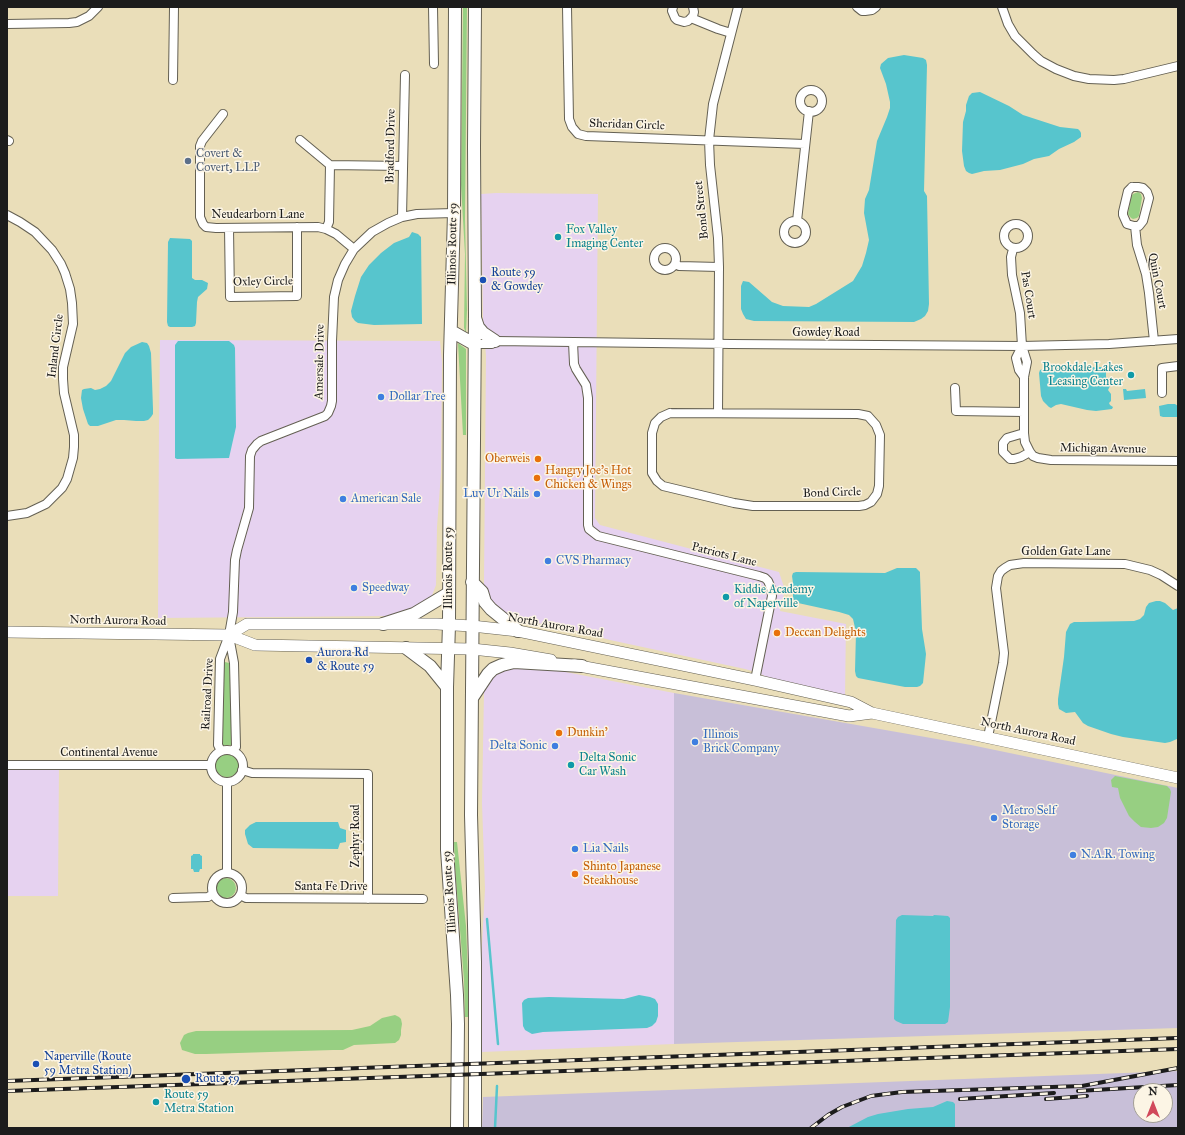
<!DOCTYPE html>
<style>
body{margin:0}
#map{position:relative;width:1185px;height:1135px;overflow:hidden;background:#eadeb9;font-family:"IM FELL Great Primer",serif}
canvas{display:block}
.frame{position:absolute;inset:0;border:8px solid #1c1c1c;pointer-events:none}
.north{position:absolute;left:1133px;top:1083px;width:40px;height:40px;box-sizing:border-box;background:#fcf5e5;border:1px solid #a29e95;border-radius:50%;rotate:0deg;font-size:11px;font-weight:700;line-height:16px;text-align:center;color:#1c1c1c}
.north::after{content:'';display:block;margin:auto;width:14px;height:18px;background:#d1495b;clip-path:polygon(50% 0,100% 100%,50% 72%,0 100%)}
</style>
<div id="map">
<canvas width="1185" height="1135"></canvas>
<div class="frame"></div>
<div class="north">N</div>
</div>
<script>
const c = document.querySelector('canvas').getContext('2d');
c.lineJoin = 'round';
function fillPath(path, color) {
  c.fillStyle = color;
  c.fill(path, 'evenodd');
}
function shape(rows) {
  const path = new Path2D();
  for (const r of rows) {
    if (r.length === 3) {
      path.moveTo(r[0] + r[2], r[1]);
      path.arc(r[0], r[1], r[2], 0, 2 * Math.PI);
      continue;
    }
    path.moveTo(r[0], r[1]);
    for (let i = 2; i < r.length; i += 2) path.lineTo(r[i], r[i + 1]);
  }
  return path;
}
function strokePath(path, color, width, dash) {
  c.strokeStyle = color;
  c.lineWidth = width;
  c.lineCap = dash ? 'butt' : 'round';
  c.setLineDash(dash || []);
  c.stroke(path);
}
function write(font, color, halo, rows, align = 'center') {
  c.font = font + ' "IM FELL Great Primer",serif';
  c.lineWidth = 3;
  c.setLineDash([]);
  c.textBaseline = 'middle';
  c.strokeStyle = halo;
  c.fillStyle = color;
  for (const [text, x, y, turn = 0] of rows) {
    c.save();
    c.translate(x, y);
    c.rotate((+turn || 0) * Math.PI / 180);
    c.textAlign = isNaN(turn) ? turn : align;
    if (halo) c.strokeText(text, 0, 0);
    c.fillText(text, 0, 0);
    c.restore();
  }
}
fillPath(shape([
 [496,193,598,194,595,518,600,525,779,572,785,590,780,611,846,624,845,696,769,678,756,672,745,669,610,640,570,629,509,618,496,610,484,587,484,581,486,356,483,318,481,194],
 [160,340,440,341,442,362,441,473,437,527,436,585,431,598,426,604,394,616,158,618,159,423],
 [518,666,550,669,674,693,674,1044,482,1052,482,983,481,963,485,889,482,803,484,692,489,678,496,672],
 [7,762,59,763,58,896,7,896]
]), '#e6d2f0');
fillPath(shape([
 [674,693,971,745,1178,788,1178,1028,674,1044],
 [1178,1071,1178,1128,482,1128,483,1097],
 [1141,1091,1165,1091,1165,1115,1141,1115]
]), '#c8bfd8');
fillPath(shape([
 [463,7,467,7,465,219,467,310,466,333,464,328,465,254,461,185],
 [1138,192,1141,194,1142,198,1139,216,1137,218,1133,219,1131,218,1128,214,1131,197,1133,194],
 [458,343,466,349,466,435,463,435],
 [225,662,229,663,229,665,232,709,232,745,221,746,221,703,224,663],
 [227,765,12],
 [1115,776,1167,786,1170,789,1171,792,1167,818,1164,823,1158,827,1151,828,1141,827,1135,822,1129,816,1120,798,1118,788,1112,787,1111,780],
 [454,842,457,842,466,926,468,976,468,1017,465,1017,464,980,455,867],
 [226,888,10],
 [395,1015,399,1017,401,1019,402,1024,401,1030,401,1035,399,1040,395,1043,354,1045,343,1050,333,1050,206,1054,195,1054,182,1050,180,1043,184,1035,188,1033,196,1031,352,1030,370,1026,382,1018]
]), '#97cf82');
fillPath(shape([
 [904,55,923,58,926,60,927,65,924,191,927,196,929,304,928,311,925,316,921,319,914,322,754,321,746,319,743,314,741,309,741,286,743,281,749,282,772,302,783,306,809,307,816,304,853,281,862,266,866,253,869,240,864,213,865,199,869,190,877,141,887,117,890,108,890,102,886,84,880,68,881,64,888,58],
 [980,92,1009,106,1023,115,1060,127,1078,129,1080,131,1081,133,1081,137,1074,142,1059,149,1049,156,1034,159,1023,164,1000,170,984,171,972,174,969,173,966,171,964,166,962,151,963,122,966,111,966,105,969,96,972,93],
 [412,232,418,234,421,237,422,324,374,325,358,323,355,321,352,317,351,311,355,296,361,277,369,265,381,253,394,243,409,237],
 [170,238,190,239,192,241,192,278,195,280,202,280,208,283,207,289,198,297,197,302,196,323,195,326,192,327,170,327,168,326,167,322,168,242],
 [178,341,229,341,234,345,235,348,236,427,229,458,177,459,175,458,175,345],
 [142,342,147,343,149,346,151,353,153,409,153,414,151,417,148,420,144,421,136,421,124,420,116,420,98,426,90,426,88,424,83,409,81,398,82,390,84,389,91,388,95,390,100,389,106,386,111,381,125,353,131,347],
 [1101,367,1104,368,1106,371,1106,377,1110,383,1110,386,1108,390,1111,394,1111,401,1109,403,1110,405,1113,407,1112,409,1096,411,1087,410,1061,404,1056,405,1051,408,1049,407,1043,401,1041,396,1039,373,1040,370,1043,369,1052,368],
 [1123,389,1126,389,1127,391,1145,389,1146,398,1124,400],
 [1168,404,1175,404,1178,406,1178,417,1163,417,1160,416,1159,406],
 [897,568,916,568,920,572,920,575,922,629,926,654,923,683,920,686,917,687,905,687,858,678,856,676,855,671,856,632,853,619,849,615,839,612,798,603,794,601,793,598,793,583,792,576,793,573,796,572,885,573],
 [1156,601,1160,601,1165,603,1173,610,1178,608,1178,736,1177,739,1170,742,1165,743,1123,737,1111,734,1088,726,1083,723,1075,712,1066,713,1059,709,1058,704,1058,699,1064,657,1066,632,1070,624,1074,622,1081,622,1134,621,1140,619,1144,615,1146,607,1149,603],
 [256,822,338,822,340,828,346,830,346,842,340,843,338,849,253,848,248,844,245,834,245,830,250,825],
 [193,854,200,854,200,855,202,856,202,869,200,869,199,872,194,872,193,869,191,869,191,856,193,855],
 [902,915,933,916,934,915,948,916,950,918,950,1007,948,1022,945,1024,903,1024,896,1021,894,1019,896,920,898,917],
 [639,995,650,997,655,999,658,1004,658,1016,656,1022,652,1026,647,1028,543,1032,532,1034,525,1030,523,1026,522,1003,524,1000,528,998,549,997,624,999],
 [947,1101,953,1102,955,1104,955,1128,847,1128,868,1117,878,1114,908,1109,933,1107]
]), '#57c5cd');
strokePath(shape([
 [487,919,498,1044],
 [495,1128,497,1086]
]), '#57c5cd', 2.5);
const minor = shape([
 [433,7,434,64],
 [567,7,569,119,572,127,578,134,586,136,805,144],
 [673,7,672,11,675,18,677,20,684,22,688,21,693,16,694,12,693,7],
 [857,7,862,11,865,11,872,10,876,7],
 [1002,7,1008,24,1015,36,1033,54,1041,61,1056,69,1074,76,1089,79,1114,80,1124,79,1178,66],
 [691,18,718,29,731,33],
 [7,24,69,23,77,22,89,16,98,7],
 [173,80,174,7],
 [811,101,11],
 [223,114,202,141,200,146,200,217,203,224,206,227,216,228,318,227,326,229,336,234,354,249],
 [7,140,9,141],
 [300,140,330,165,329,222,326,229],
 [330,165,403,166],
 [1132,187,1138,187,1143,188,1147,192,1149,198,1143,221,1139,226,1134,226,1127,224,1123,215,1123,212,1128,191,1132,187],
 [7,215,20,222,35,232,52,250,61,264,65,273,70,289,72,303,73,324,63,367,63,379,64,393,74,435,74,447,73,458,67,479,62,488,46,504,27,513,7,516],
 [402,217,405,75],
 [795,232,11],
 [797,221,809,111],
 [1016,236,12],
 [1135,226,1137,245,1146,274,1149,293,1154,341],
 [229,228,230,297,297,296,297,227],
 [665,259,11],
 [1013,249,1011,257,1012,275,1020,313,1022,346,1027,362,1024,377,1024,433,1025,442,1030,452,1033,456,1038,458,1051,460,1178,461],
 [675,264,679,266,719,267],
 [573,342,574,364,576,369,586,385,588,398,588,525,589,529,598,536,759,576,765,578,768,581,771,588,772,596,755,680],
 [474,344,492,344,495,341,731,344,1022,346,1109,344,1178,339],
 [1022,346,1016,358,1019,370,1024,377],
 [955,388,956,411,1024,412],
 [1162,393,1162,368,1178,366],
 [670,413,858,414,868,416,876,425,880,435,879,486,877,494,871,502,865,505,859,506,753,506,734,503,663,486,657,481,652,473,652,433,655,423,661,417,670,413],
 [718,413,719,267,718,238,710,165,709,140,713,104,738,7],
 [1024,433,1007,438,1003,443,1003,452,1010,459,1014,459,1021,457,1030,452],
 [229,636,234,663,236,747,232,751],
 [988,737,1003,663,1004,653,996,588,998,576,1001,571,1005,568,1010,565,1024,563,1125,564,1150,570,1161,575,1178,586],
 [227,766,16],
 [221,751,218,745,220,659,229,635,233,612,235,560,237,550,249,508,250,456,252,450,257,444,261,441,325,416,328,413,331,406,332,401,332,341,334,297,338,280,345,264,354,249,372,232,388,223,402,217,417,214,454,213],
 [7,765,211,765],
 [242,770,252,773,368,774,368,899],
 [227,782,227,873],
 [227,888,15],
 [240,895,246,898,423,899],
 [173,898,208,897,213,894]
]);
const secondary = shape([
 [7,632,229,635,255,645,472,649,510,653,551,660],
 [229,635,247,624,437,624,472,626,518,631,755,680,851,702,872,713,1178,778],
 [574,665,849,716,872,713]
]);
const primary = shape([
 [455,7,454,213,450,355,449,625,447,687,447,850,457,995,458,1024,457,1128],
 [475,318,478,327,483,333,495,341],
 [451,331,474,344],
 [472,582,482,592,485,602,491,609,518,631],
 [383,624,414,614,449,593],
 [406,648,430,666,447,687],
 [472,698,488,674,493,669,502,665,514,662,582,666],
 [475,1128,475,962,471,815,475,316,474,147,475,7]
]);
strokePath(minor, '#646053', 10);
strokePath(secondary, '#646053', 12);
strokePath(primary, '#646053', 14);
strokePath(minor, '#fff', 8);
strokePath(secondary, '#fff', 11);
strokePath(primary, '#fff', 12);
const rail = shape([
 [7,1081,1178,1038],
 [7,1091,1178,1049],
 [1078,1091,1178,1085],
 [960,1099,1054,1093],
 [1046,1099,1087,1096],
 [811,1128,828,1115,842,1107,871,1096,902,1092,1082,1086,1178,1068]
]);
strokePath(rail, '#1c1c1c', 4);
strokePath(rail, '#fcf5e5', 2.5, [8]);
for (const [x, y, r, color] of [
 [188,161,4,"#5c6f8a"],
 [558,237,4,"#0f9aa8"],
 [483,280,4,"#1a4fb4"],
 [1131,375,4,"#0f9aa8"],
 [381,397,4,"#3f7fe0"],
 [538,459,4,"#e8710a"],
 [537,478,4,"#e8710a"],
 [537,494,4,"#3f7fe0"],
 [343,499,4,"#3f7fe0"],
 [548,561,4,"#3f7fe0"],
 [354,588,4,"#3f7fe0"],
 [726,597,4,"#0f9aa8"],
 [777,633,4,"#e8710a"],
 [309,660,4,"#1a4fb4"],
 [559,733,4,"#e8710a"],
 [695,742,4,"#3f7fe0"],
 [555,746,4,"#3f7fe0"],
 [571,765,4,"#0f9aa8"],
 [994,818,4,"#3f7fe0"],
 [575,849,4,"#3f7fe0"],
 [1073,855,4,"#3f7fe0"],
 [575,874,4,"#e8710a"],
 [36,1064,4,"#1a4fb4"],
 [186,1079,5,"#1a4fb4"],
 [156,1102,4,"#0f9aa8"]
]) {
  const dot = new Path2D();
  dot.arc(x, y, r, 0, 2 * Math.PI);
  c.fillStyle = color;
  c.fill(dot);
  strokePath(dot, '#fcf5e5', 1.5);
}
write('12px', '#1c1c1c', '#fcf5e5', [
 ["Sheridan Circle",627,125,2],
 ["Bradford Drive",391,146,-89],
 ["Bond Street",702,210,-96],
 ["Neudearborn Lane",258,215],
 ["Illinois Route 59",453,244,-89],
 ["Quin Court",1157,281,79],
 ["Oxley Circle",263,282,-1],
 ["Pas Court",1028,295,81],
 ["Gowdey Road",826,333],
 ["Inland Circle",56,346,-83],
 ["Amersale Drive",320,362,-89],
 ["Michigan Avenue",1103,449,1],
 ["Bond Circle",832,493,-2],
 ["Golden Gate Lane",1066,552],
 ["Patriots Lane",724,555,14],
 ["Illinois Route 59",449,568,-90],
 ["North Aurora Road",118,621,1],
 ["North Aurora Road",555,626,10],
 ["Railroad Drive",208,694,-87],
 ["North Aurora Road",1028,732,12],
 ["Continental Avenue",109,753],
 ["Zephyr Road",356,836,-90],
 ["Santa Fe Drive",331,887],
 ["Illinois Route 59",450,892,-94]
]);
write('12px', '#4e5e75', '#fcf5e5', [
 ["Covert &",196,154],
 ["Covert, LLP",196,168]
], 'left');
write('12px', '#0d838f', '#fcf5e5', [
 ["Fox Valley",566,230],
 ["Imaging Center",566,244],
 ["Brookdale Lakes",1123,368,"right"],
 ["Leasing Center",1123,382,"right"],
 ["Kiddie Academy",734,590],
 ["of Naperville",734,604],
 ["Delta Sonic",579,758],
 ["Car Wash",579,772],
 ["Route 59",164,1095],
 ["Metra Station",164,1109]
], 'left');
write('12px', '#164399', '#fcf5e5', [
 ["Route 59",491,273],
 ["& Gowdey",491,287],
 ["Aurora Rd",317,653],
 ["& Route 59",317,667],
 ["Naperville (Route",44,1057],
 ["59 Metra Station)",44,1071],
 ["Route 59",195,1079]
], 'left');
write('12px', '#366cbe', '#fcf5e5', [
 ["Dollar Tree",389,397],
 ["Luv Ur Nails",529,494,"right"],
 ["American Sale",351,499],
 ["CVS Pharmacy",556,561],
 ["Speedway",362,588],
 ["Illinois",703,735],
 ["Brick Company",703,749],
 ["Delta Sonic",547,746,"right"],
 ["Metro Self",1002,811],
 ["Storage",1002,825],
 ["Lia Nails",583,849],
 ["N.A.R. Towing",1081,855]
], 'left');
write('12px', '#c56008', '#fcf5e5', [
 ["Oberweis",530,459,"right"],
 ["Hangry Joe's Hot",545,471],
 ["Chicken & Wings",545,485],
 ["Deccan Delights",785,633],
 ["Dunkin'",567,733],
 ["Shinto Japanese",583,867],
 ["Steakhouse",583,881]
], 'left');
</script>
